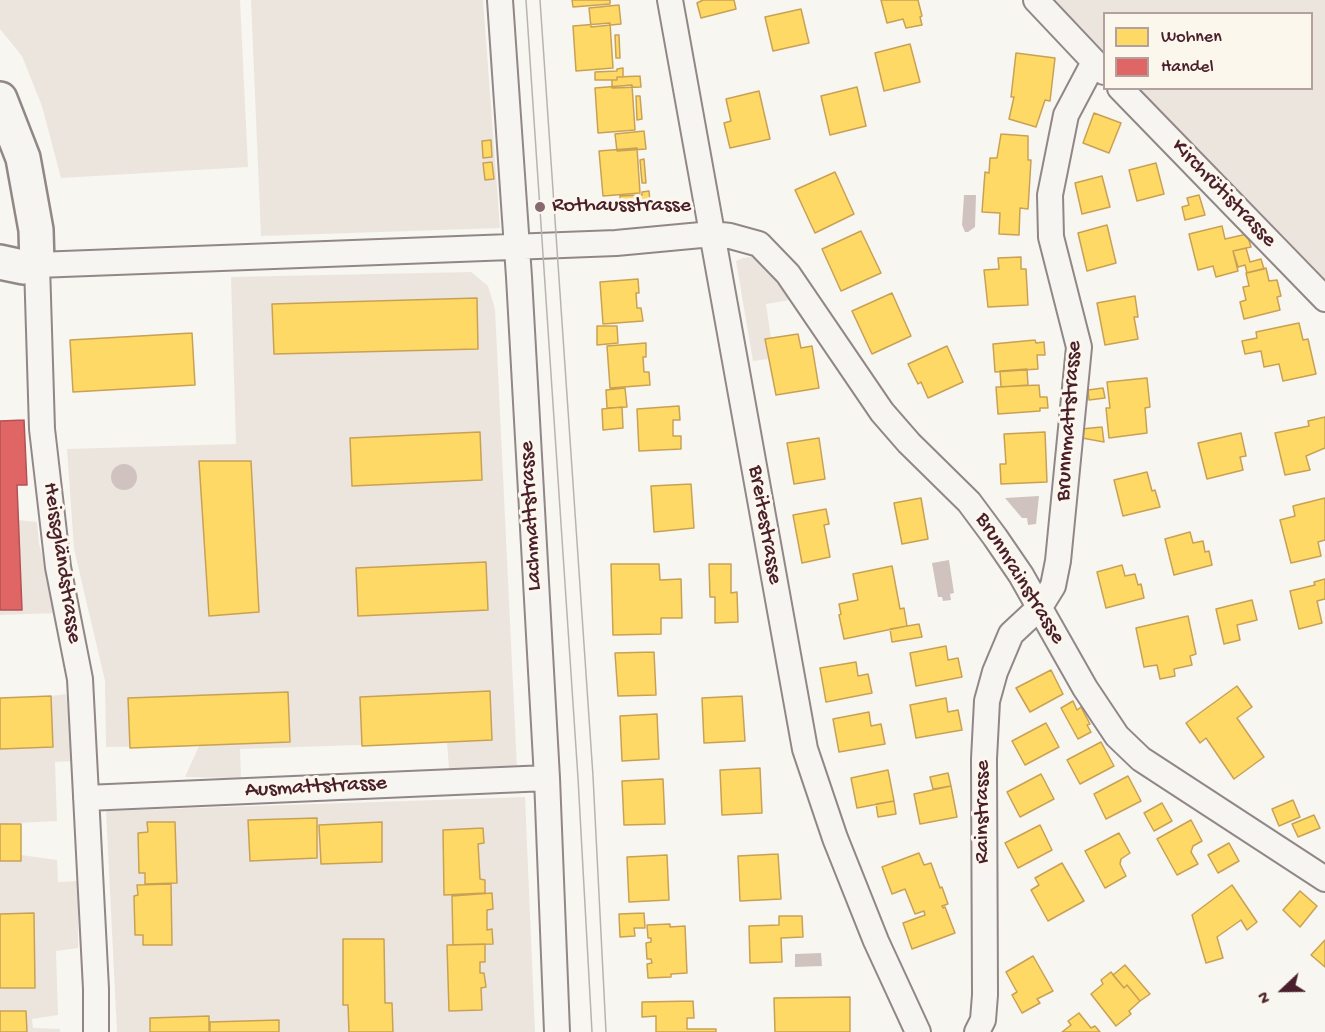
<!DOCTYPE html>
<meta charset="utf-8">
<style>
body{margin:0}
#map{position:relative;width:1325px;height:1032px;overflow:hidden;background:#f8f6f0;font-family:"Gochi Hand",sans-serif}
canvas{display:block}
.legend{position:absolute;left:1103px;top:12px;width:210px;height:78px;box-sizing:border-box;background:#fbf7ec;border:2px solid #b4a19f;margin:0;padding:8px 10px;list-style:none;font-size:18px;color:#4a1f2b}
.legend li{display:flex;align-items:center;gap:12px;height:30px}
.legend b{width:30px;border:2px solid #b4a19f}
.north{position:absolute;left:1253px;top:960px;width:60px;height:60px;-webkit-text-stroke:4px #fbf7ec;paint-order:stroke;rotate:248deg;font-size:16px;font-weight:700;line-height:24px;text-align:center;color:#4a1f2b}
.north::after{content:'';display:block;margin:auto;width:21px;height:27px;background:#4a1f2b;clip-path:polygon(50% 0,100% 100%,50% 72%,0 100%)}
</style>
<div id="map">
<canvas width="1325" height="1032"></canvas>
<ul class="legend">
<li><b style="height:16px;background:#ffd966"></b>Wohnen</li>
<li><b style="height:16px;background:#e06666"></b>Handel</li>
</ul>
<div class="north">N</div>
</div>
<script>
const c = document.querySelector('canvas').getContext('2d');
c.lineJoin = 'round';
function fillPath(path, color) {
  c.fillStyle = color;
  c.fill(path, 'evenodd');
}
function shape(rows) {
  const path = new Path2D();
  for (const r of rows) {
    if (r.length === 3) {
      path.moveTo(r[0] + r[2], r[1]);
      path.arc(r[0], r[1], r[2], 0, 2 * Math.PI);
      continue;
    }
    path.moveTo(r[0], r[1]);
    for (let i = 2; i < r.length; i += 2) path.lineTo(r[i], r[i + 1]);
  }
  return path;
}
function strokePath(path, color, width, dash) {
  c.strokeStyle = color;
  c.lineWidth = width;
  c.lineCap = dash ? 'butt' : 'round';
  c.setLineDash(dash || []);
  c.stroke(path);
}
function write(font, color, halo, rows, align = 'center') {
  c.font = font + ' "Gochi Hand",sans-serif';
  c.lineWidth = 6;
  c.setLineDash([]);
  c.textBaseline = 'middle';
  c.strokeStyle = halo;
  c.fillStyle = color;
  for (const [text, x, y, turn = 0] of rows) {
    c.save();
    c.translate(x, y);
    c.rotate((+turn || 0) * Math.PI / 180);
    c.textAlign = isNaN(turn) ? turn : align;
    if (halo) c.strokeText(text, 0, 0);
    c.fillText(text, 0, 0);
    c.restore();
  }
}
fillPath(shape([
 [0,0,240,0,248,167,61,178,42,106,22,56,0,29],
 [251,0,483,0,500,228,261,236],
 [1036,0,1325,0,1325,287,1122,89,1312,88,1312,14,1104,14,1104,72],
 [751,257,760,260,790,300,766,304,771,338,765,339,768,359,753,361,736,261,743,258],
 [471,272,488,286,495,309,517,768,449,769,447,742,240,749,241,778,185,777,199,746,106,747,105,681,74,549,67,449,236,444,231,277],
 [18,520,37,522,39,543,57,613,0,615,0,610,22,609],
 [66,694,74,761,55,762,57,821,0,824,0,749,51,696],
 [525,797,535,1032,117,1032,106,811],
 [21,855,57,860,58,882,78,881,78,948,56,951,58,1015,32,1019,33,1028,60,1029,60,1032,0,1032,0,861,21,861]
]), '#ece5de');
fillPath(shape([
 [964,195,976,195,975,227,968,232,965,232,962,225],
 [124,477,13],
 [1039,496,1036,524,1028,525,1027,518,1022,518,1005,498],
 [949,560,954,593,950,594,951,600,943,601,942,597,938,597,932,563],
 [821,953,822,966,795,967,795,954]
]), '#d0c3bf');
const homes = shape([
 [572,0,610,0,610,4,573,7,572,0],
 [703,0,734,0,736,9,701,18,697,3,703,0],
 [881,0,918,0,922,16,920,17,922,25,906,28,903,19,887,23,881,0],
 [619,5,621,24,591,27,589,8,619,5],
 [801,9,809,43,773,51,765,17,801,9],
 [610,23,613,68,576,71,573,26,610,23],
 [615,35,619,35,620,58,616,58,615,35],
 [910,44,920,82,884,91,875,53,910,44],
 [1016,53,1055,58,1050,101,1045,100,1036,127,1009,119,1014,97,1011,97,1016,53],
 [623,68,623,77,617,77,617,80,595,80,595,72,617,71,617,69,623,68],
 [640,76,641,87,612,88,612,80,617,80,617,77,640,76],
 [632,85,635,130,598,133,595,88,632,85],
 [857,87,866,126,830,135,821,96,857,87],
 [759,91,770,139,730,148,724,123,731,121,726,99,759,91],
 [636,96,640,96,642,119,637,120,636,96],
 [1094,113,1121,123,1109,153,1083,143,1094,113],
 [644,131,646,149,617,151,615,134,644,131],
 [1001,134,1028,136,1028,160,1031,160,1028,209,1020,208,1019,235,999,234,1000,213,982,212,985,172,989,173,990,158,997,158,1001,134],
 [491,140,492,157,483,158,482,141,491,140],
 [637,148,640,193,603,196,599,151,637,148],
 [644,159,646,183,642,183,640,160,644,159],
 [492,162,494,179,485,180,483,163,492,162],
 [1156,163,1164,194,1137,201,1129,170,1156,163],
 [835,172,854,214,815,233,795,190,835,172],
 [1102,176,1110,207,1082,214,1075,183,1102,176],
 [649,191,650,202,646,203,646,209,638,210,637,204,620,205,620,196,642,195,642,192,649,191],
 [1199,195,1205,215,1185,220,1182,207,1189,205,1187,198,1199,195],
 [1107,225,1116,263,1087,271,1078,233,1107,225],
 [1222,226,1225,239,1247,234,1251,247,1233,251,1238,271,1216,277,1213,266,1198,270,1189,234,1222,226],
 [861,231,881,273,841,291,822,249,861,231],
 [1246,248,1250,262,1261,259,1264,269,1247,273,1245,265,1238,267,1233,251,1246,248],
 [1021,257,1021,269,1026,269,1028,305,988,307,984,270,999,269,998,258,1021,257],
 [1266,268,1269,281,1277,280,1281,296,1277,297,1280,310,1244,319,1240,302,1246,300,1243,287,1249,286,1246,273,1266,268],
 [638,279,639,293,636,293,637,308,641,308,643,321,603,324,600,282,638,279],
 [892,293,911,336,872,354,852,311,892,293],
 [1135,296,1138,317,1134,317,1138,339,1105,345,1097,303,1135,296],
 [477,298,478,349,274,354,272,304,477,298],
 [1299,323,1303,340,1308,339,1316,374,1283,381,1279,364,1264,367,1261,351,1245,354,1242,341,1257,338,1256,332,1299,323],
 [597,326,617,326,618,343,597,345,597,326],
 [192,333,195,385,73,392,70,340,192,333],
 [798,334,801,348,812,346,819,388,776,395,765,339,798,334],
 [1035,340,1036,343,1044,342,1045,355,1037,355,1038,369,995,372,993,344,1035,340],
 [646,343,646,357,643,357,644,372,649,372,650,385,610,388,607,346,646,343],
 [947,346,963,382,928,398,921,382,918,384,908,364,947,346],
 [1027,369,1028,385,1001,387,1000,371,1027,369],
 [1147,378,1150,407,1145,408,1147,433,1109,438,1106,408,1110,408,1107,382,1147,378],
 [1039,385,1040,397,1047,397,1048,408,1040,408,1040,411,998,414,996,387,1039,385],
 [625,388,627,407,607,408,606,390,625,388],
 [1103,388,1105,398,1089,400,1088,390,1103,388],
 [679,406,680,420,673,420,673,436,681,436,681,449,639,451,637,409,679,406],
 [622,407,623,428,603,430,602,409,622,407],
 [1325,417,1325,448,1306,456,1310,470,1285,475,1275,433,1309,426,1308,421,1325,417],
 [1102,427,1104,442,1082,438,1081,429,1102,427],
 [480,432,482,480,352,486,350,438,480,432],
 [1045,432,1047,482,1001,484,1000,464,1006,464,1004,434,1045,432],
 [1241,433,1246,456,1240,457,1243,470,1207,479,1198,443,1241,433],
 [819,438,825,479,794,484,787,443,819,438],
 [199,461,251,461,259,612,209,616,199,461],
 [1147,472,1152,491,1155,490,1160,507,1123,516,1114,480,1147,472],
 [691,484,694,528,654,532,651,486,691,484],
 [921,498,928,539,902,544,894,503,921,498],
 [1325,498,1325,540,1318,542,1321,556,1291,563,1280,520,1295,516,1293,506,1325,498],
 [826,509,829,524,824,525,830,557,802,563,793,515,826,509],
 [1190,532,1193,543,1203,541,1205,552,1209,551,1212,565,1174,575,1165,539,1190,532],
 [486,562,488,610,358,616,356,568,486,562],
 [611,564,659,564,660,580,681,579,682,618,661,618,661,634,613,635,611,564],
 [709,564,731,564,731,593,737,592,738,622,715,623,715,597,710,597,709,564],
 [1122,565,1125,576,1135,574,1138,585,1141,584,1144,598,1106,608,1097,572,1122,565],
 [892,566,900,609,904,608,907,626,844,639,839,615,841,614,839,604,858,600,853,574,892,566],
 [1325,579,1325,599,1317,601,1322,623,1299,629,1290,591,1315,585,1314,582,1325,579],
 [1252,600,1257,620,1237,625,1240,640,1224,644,1216,609,1252,600],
 [1188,616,1196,654,1190,656,1192,665,1174,669,1175,676,1160,679,1157,665,1144,667,1136,628,1188,616],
 [919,624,922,637,892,642,890,629,919,624],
 [946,646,948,660,958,658,962,677,916,686,910,653,946,646],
 [654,652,656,695,618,696,615,653,654,652],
 [856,662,858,676,868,674,872,693,826,702,820,668,856,662],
 [1051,670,1063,694,1030,712,1016,688,1051,670],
 [1237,686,1252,707,1237,718,1264,757,1234,779,1206,738,1200,743,1186,723,1237,686],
 [490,691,492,740,362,746,360,697,490,691],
 [288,692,290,742,130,748,128,698,288,692],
 [51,696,53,747,0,749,0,698,51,696],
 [742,696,745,741,704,743,702,698,742,696],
 [946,698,948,712,958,710,962,730,916,738,910,705,946,698],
 [1073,701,1077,710,1081,707,1090,724,1087,725,1091,732,1078,739,1061,708,1073,701],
 [869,712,871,726,881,724,885,744,839,752,833,719,869,712],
 [657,714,659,759,622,761,620,716,657,714],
 [1046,723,1059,747,1025,765,1012,741,1046,723],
 [1101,742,1114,766,1080,784,1067,760,1101,742],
 [760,768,762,813,722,815,720,770,760,768],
 [888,770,894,801,857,808,851,778,888,770],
 [948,773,951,786,933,789,930,777,948,773],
 [1041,774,1054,799,1020,817,1007,792,1041,774],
 [1128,776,1141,801,1106,819,1094,794,1128,776],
 [663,779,665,824,624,825,622,781,663,779],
 [951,786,957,817,920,824,914,794,951,786],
 [1293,800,1300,817,1279,826,1272,809,1293,800],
 [894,801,896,814,878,817,876,804,894,801],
 [1162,803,1172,821,1154,831,1144,813,1162,803],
 [1314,815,1320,828,1298,837,1292,824,1314,815],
 [317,818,317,858,250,861,248,820,317,818],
 [1191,820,1202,841,1193,846,1191,852,1198,864,1177,875,1157,839,1191,820],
 [147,822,175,822,177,883,145,884,145,873,139,873,138,833,148,832,147,822],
 [382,822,382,862,321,864,319,825,382,822],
 [0,824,21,824,21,861,0,861,0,824],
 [1040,825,1052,850,1018,868,1005,843,1040,825],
 [483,828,484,843,478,844,480,879,485,880,485,893,444,895,443,830,483,828],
 [1119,833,1130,853,1121,859,1120,864,1126,876,1105,888,1085,851,1119,833],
 [1229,843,1239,861,1218,873,1208,855,1229,843],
 [919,853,924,865,931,863,940,888,942,887,948,904,942,906,943,908,945,907,955,933,912,949,903,923,925,915,924,911,915,914,905,889,892,894,882,867,919,853],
 [778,854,781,899,740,901,738,856,778,854],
 [667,855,669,900,629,902,627,857,667,855],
 [1062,863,1084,901,1048,921,1031,890,1039,885,1035,878,1062,863],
 [171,884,172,945,143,945,143,935,135,935,134,896,138,895,137,885,171,884],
 [1232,885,1257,922,1247,930,1241,920,1217,937,1223,958,1206,963,1192,915,1232,885],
 [1300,891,1317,906,1300,927,1283,910,1300,891],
 [492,893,493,909,487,910,487,930,492,929,493,944,453,945,452,896,492,893],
 [34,913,35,988,0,988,0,914,34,913],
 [644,913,645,928,634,928,635,936,620,937,619,914,644,913],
 [779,916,802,916,803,937,781,938,782,962,750,963,749,926,779,925,779,916],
 [670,924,670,927,685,926,687,973,671,974,671,977,648,978,647,964,652,963,651,959,647,959,646,943,651,942,651,938,648,938,647,925,670,924],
 [343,939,384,939,385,1003,392,1003,393,1032,349,1032,348,1005,343,1005,343,939],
 [1325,940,1325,967,1311,955,1325,940],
 [485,944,485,962,480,962,480,973,484,973,486,987,481,988,482,1010,449,1011,447,945,485,944],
 [1033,956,1053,991,1037,999,1040,1003,1022,1013,1012,995,1017,992,1006,972,1033,956],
 [1125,965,1150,994,1140,1001,1127,985,1124,988,1113,975,1125,965],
 [1111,972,1124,988,1127,985,1140,1001,1129,1011,1131,1014,1116,1026,1091,994,1103,984,1101,980,1111,972],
 [850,997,850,1032,775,1032,774,998,850,997],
 [693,1001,694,1018,687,1018,687,1029,716,1029,716,1032,656,1032,656,1016,642,1017,642,1002,693,1001],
 [0,1011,26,1011,27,1032,0,1032,0,1011],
 [1079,1013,1091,1028,1095,1026,1100,1032,1062,1032,1071,1025,1068,1021,1079,1013],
 [209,1016,209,1032,150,1032,150,1018,209,1016],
 [279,1020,279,1032,210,1032,210,1022,279,1020]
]);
fillPath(homes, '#ffd966');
strokePath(homes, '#c9a154', 1.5);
const shops = shape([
 [24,420,27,485,17,485,22,610,0,610,0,421,24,420]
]);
fillPath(shops, '#e06666');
strokePath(shops, '#b35154', 1.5);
const street = shape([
 [500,0,519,277,547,778,557,1032],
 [670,0,805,749,835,838,876,941,918,1032],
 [1036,0,1104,72],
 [1120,88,1325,299],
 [86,798,547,778],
 [96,1032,96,989,80,679,58,567,42,429,37,265,616,243,712,234,730,236,759,244,788,274,882,412,909,443,969,502,995,537,1021,575,1085,688,1117,736,1141,759,1325,879],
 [977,1032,983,1020,985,995,984,759,987,701,995,672,1011,634,1040,607,1053,586,1058,561,1079,347,1051,237,1050,195,1066,115,1094,62]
]);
const secondary = shape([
 [0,99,23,158,36,230,37,265]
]);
const primary = shape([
 [0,262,23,267,37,265]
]);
strokePath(street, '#918787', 28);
strokePath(secondary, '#918787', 38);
strokePath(primary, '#918787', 38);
strokePath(street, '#f6f5f1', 24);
strokePath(secondary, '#f6f5f1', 33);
strokePath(primary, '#f6f5f1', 33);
strokePath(shape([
 [526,0,578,778,592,1032],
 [540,0,593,776,606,1032]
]), '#b8b3b1', 1.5);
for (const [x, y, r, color] of [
 [540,207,6,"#876a70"]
]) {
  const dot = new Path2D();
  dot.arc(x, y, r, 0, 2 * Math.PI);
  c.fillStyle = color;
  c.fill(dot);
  strokePath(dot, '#fbf7ec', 2);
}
write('22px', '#4a1f2b', '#fbf7ec', [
 ["Kirchrütistrasse",1223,194,46],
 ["Brunnmattstrasse",1070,421,-86],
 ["Lachmattstrasse",532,516,-93],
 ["Breitestrasse",764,525,80],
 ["Heissgländstrasse",61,563,81],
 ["Brunnrainstrasse",1019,579,58],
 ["Ausmattstrasse",316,788,-3],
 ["Rainstrasse",984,812,-90]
]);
write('22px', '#4a1f2b', '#fbf7ec', [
 ["Rothausstrasse",552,207]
], 'left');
</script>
